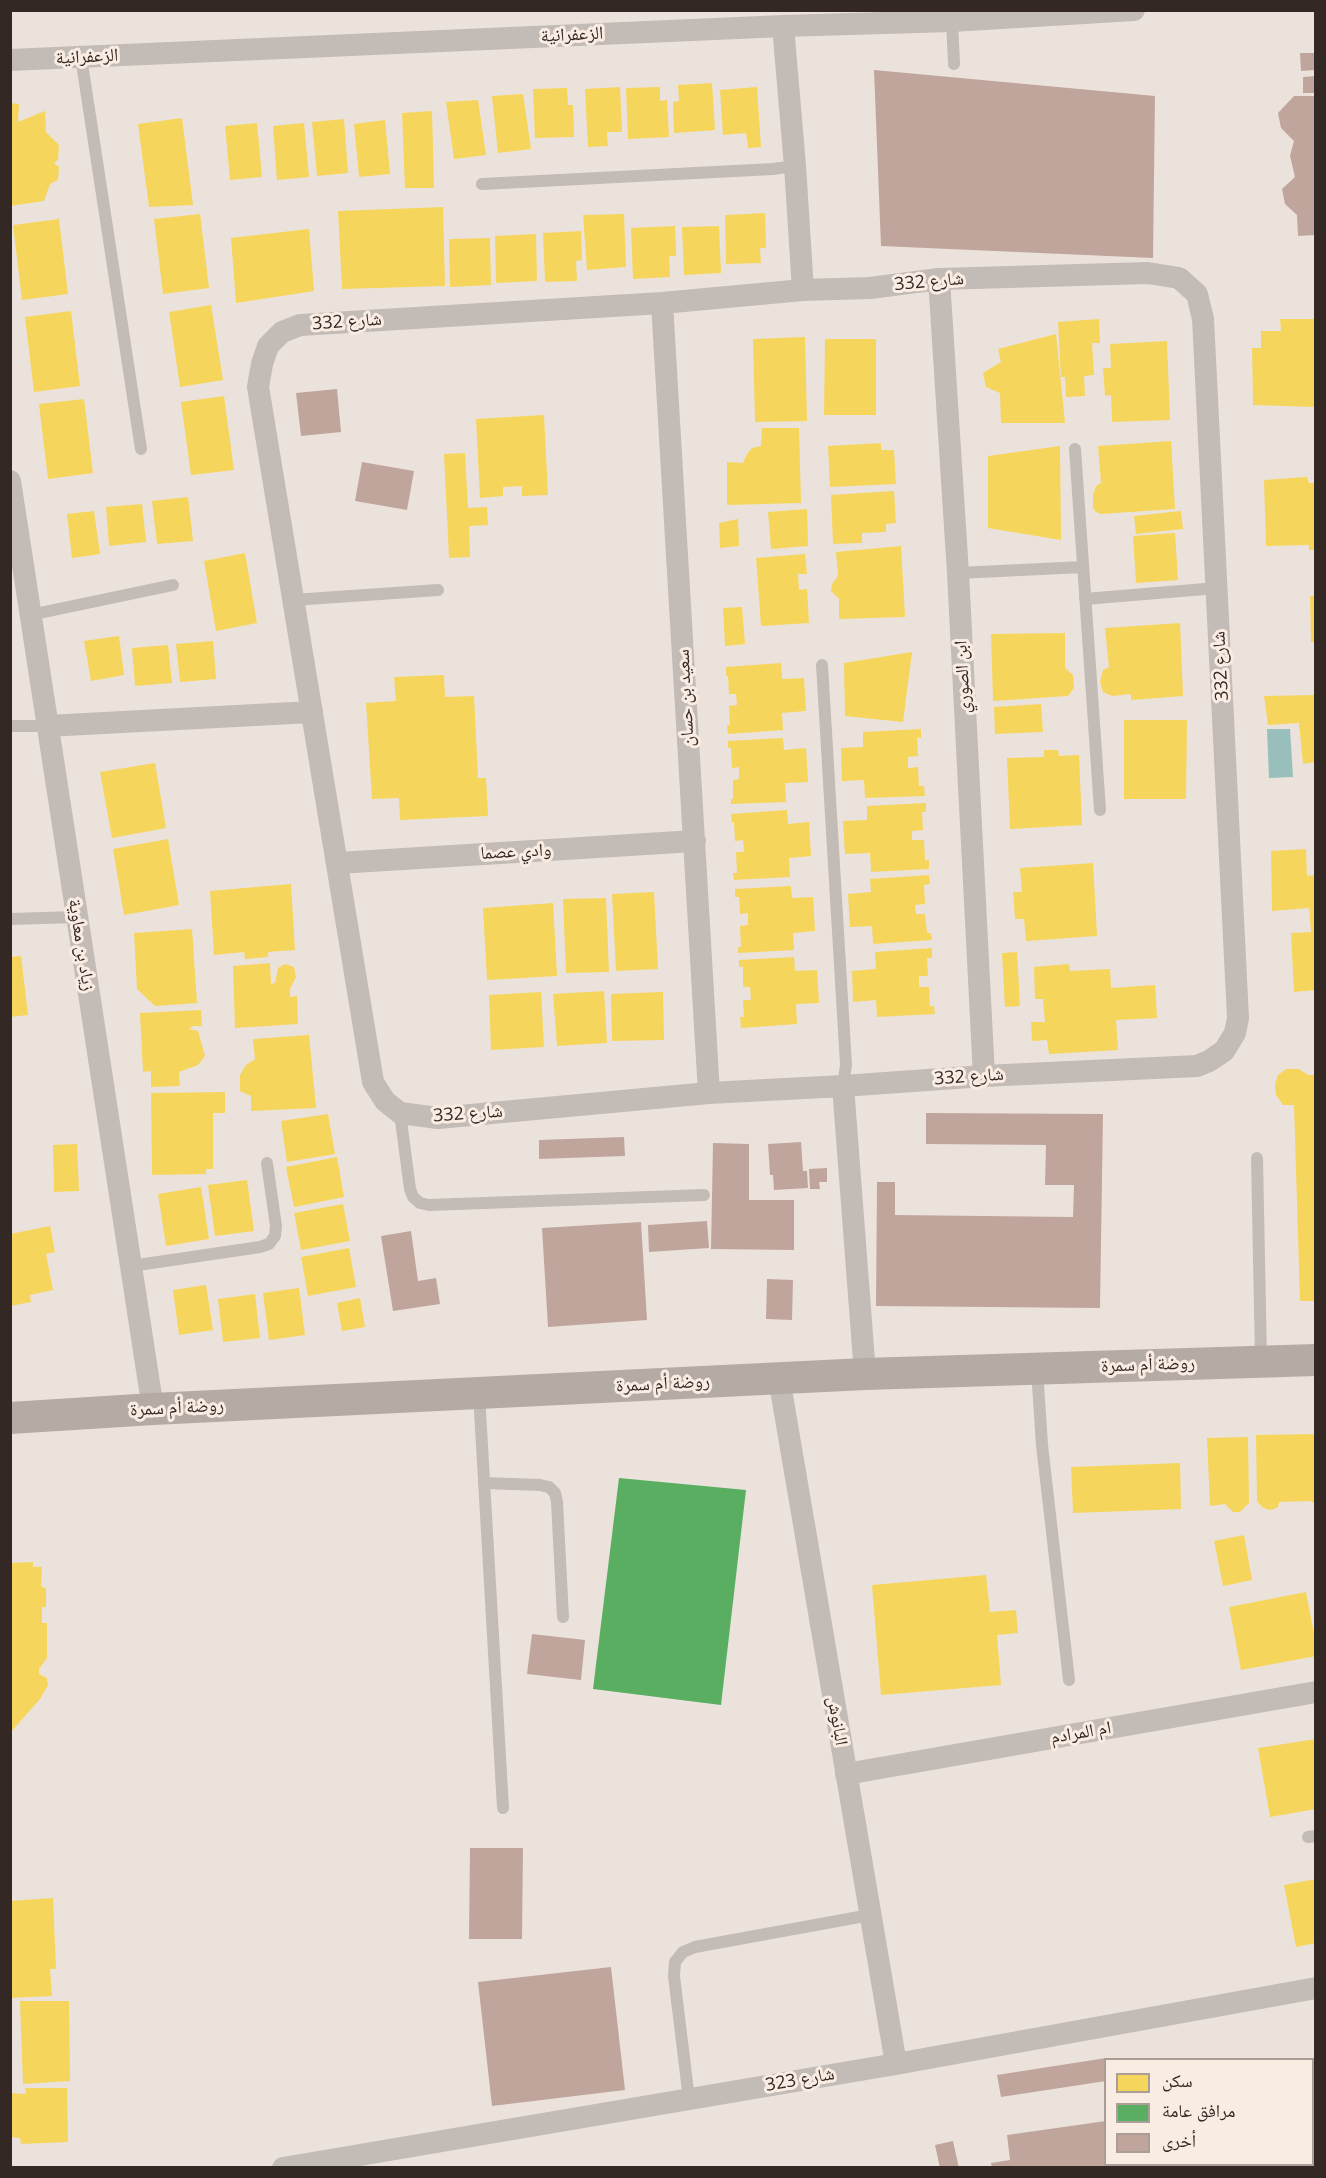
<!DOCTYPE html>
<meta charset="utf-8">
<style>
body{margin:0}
#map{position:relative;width:1326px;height:2178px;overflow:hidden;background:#ebe3db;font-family:"Open Sans","Noto Naskh Arabic",sans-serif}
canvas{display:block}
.frame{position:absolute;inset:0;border:12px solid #332824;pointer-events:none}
.legend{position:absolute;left:1104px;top:2058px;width:210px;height:108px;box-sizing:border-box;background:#f9ece2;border:2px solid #aa9e96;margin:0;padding:8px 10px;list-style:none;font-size:18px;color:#332824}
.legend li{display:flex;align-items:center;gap:12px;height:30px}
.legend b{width:30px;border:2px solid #aa9e96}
</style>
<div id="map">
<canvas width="1326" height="2178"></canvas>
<div class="frame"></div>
<ul class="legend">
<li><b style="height:16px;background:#f6d55c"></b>سكن</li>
<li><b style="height:16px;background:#5aae61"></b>مرافق عامة</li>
<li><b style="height:16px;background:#c0a59c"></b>أخرى</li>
</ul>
</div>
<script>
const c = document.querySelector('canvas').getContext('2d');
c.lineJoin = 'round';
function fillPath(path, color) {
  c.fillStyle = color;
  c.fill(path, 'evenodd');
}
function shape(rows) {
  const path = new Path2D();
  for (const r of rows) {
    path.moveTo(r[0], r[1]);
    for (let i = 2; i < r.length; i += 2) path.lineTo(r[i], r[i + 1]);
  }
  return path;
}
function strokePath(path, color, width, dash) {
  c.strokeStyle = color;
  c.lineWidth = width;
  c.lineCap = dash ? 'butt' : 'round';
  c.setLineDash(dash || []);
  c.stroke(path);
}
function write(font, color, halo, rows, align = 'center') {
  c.font = font + ' "Open Sans","Noto Naskh Arabic",sans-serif';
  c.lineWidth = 6;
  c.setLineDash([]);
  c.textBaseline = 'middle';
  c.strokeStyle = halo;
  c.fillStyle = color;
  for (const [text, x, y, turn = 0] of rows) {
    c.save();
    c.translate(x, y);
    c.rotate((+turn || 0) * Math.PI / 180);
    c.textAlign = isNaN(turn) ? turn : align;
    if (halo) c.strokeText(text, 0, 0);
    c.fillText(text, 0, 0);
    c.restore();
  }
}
fillPath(shape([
 [1267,729,1290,729,1293,777,1269,778]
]), '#98bfbb');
fillPath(shape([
 [712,83,715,130,674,133,673,102,679,101,678,85],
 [620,87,622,132,607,132,608,146,588,147,585,89],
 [660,87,660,101,667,100,669,137,628,139,626,88],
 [757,87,761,147,748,148,746,133,723,135,720,90],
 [567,88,568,105,573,105,574,137,535,138,533,89],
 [523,94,531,149,498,153,492,96],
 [478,100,486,155,454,159,446,102],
 [10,103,19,104,18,122,45,111,46,132,59,145,58,160,54,163,59,167,58,180,50,184,44,201,10,206],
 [432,111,434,188,405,188,402,113],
 [182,118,193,205,149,207,138,124],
 [344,119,348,173,317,176,312,122],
 [385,120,390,174,359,177,354,124],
 [257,123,262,177,230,180,225,126],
 [304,123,309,177,277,180,273,126],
 [443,207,445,286,342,289,338,211],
 [765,213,766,248,760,248,761,263,726,264,725,215],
 [200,214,209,288,163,294,154,219],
 [624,214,626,267,587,270,583,215],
 [59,219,68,294,22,300,13,225],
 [675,226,676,256,669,256,670,277,633,279,631,228],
 [719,226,721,273,684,275,682,227],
 [309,229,314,291,236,303,231,238],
 [581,231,582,260,576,261,577,281,545,282,543,233],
 [536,234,537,281,496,283,495,236],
 [490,238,491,285,450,287,449,239],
 [211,305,223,380,180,387,169,312],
 [71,311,80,386,34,392,25,317],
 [1099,319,1100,343,1092,343,1094,375,1084,376,1085,396,1066,397,1065,377,1061,377,1058,322],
 [1280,319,1316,319,1316,407,1253,405,1252,348,1261,348,1261,331,1281,331],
 [1056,334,1065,423,1001,423,1000,393,986,387,983,373,1001,362,998,349],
 [805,337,807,421,755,422,753,339],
 [825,339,876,339,876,415,824,415],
 [1167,341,1170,420,1112,422,1111,395,1105,396,1103,368,1111,368,1110,344],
 [224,396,234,470,191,475,181,402],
 [84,399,93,473,48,479,39,404],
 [544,415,548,495,522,496,522,486,503,487,503,496,480,498,476,419],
 [762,428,799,428,801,503,727,505,727,462,743,463,747,454,752,448,761,446],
 [1171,441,1175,509,1101,514,1096,512,1093,508,1093,495,1096,486,1101,483,1098,446],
 [881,443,881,450,894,450,896,484,830,487,828,446],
 [1060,446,1061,540,988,528,988,456],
 [465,453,468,508,487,507,488,525,469,526,470,557,449,558,444,454],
 [1307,477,1309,483,1316,483,1316,550,1309,550,1309,545,1266,546,1264,480],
 [894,491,896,523,886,524,886,532,862,533,862,543,833,544,831,495],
 [188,497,193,541,157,544,152,501],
 [142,504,146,542,109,546,106,507],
 [807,509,808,546,771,549,768,512],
 [94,511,100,554,72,558,67,514],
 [1181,511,1183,529,1136,534,1134,516],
 [738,519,739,546,720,548,719,523],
 [1175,533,1178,580,1136,583,1133,536],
 [901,546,905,617,839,619,839,599,831,591,832,584,838,576,836,552],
 [245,553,257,623,216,631,204,561],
 [805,554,807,574,798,574,799,590,807,589,809,623,761,626,756,558],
 [1310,596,1316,596,1316,642,1311,642],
 [742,607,745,644,725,646,723,608],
 [1180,623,1183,696,1131,700,1131,694,1112,696,1103,692,1100,682,1103,670,1109,667,1105,628],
 [1065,633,1065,668,1073,675,1074,688,1068,696,993,701,991,634],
 [119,636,124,675,91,681,84,641],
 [213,641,216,679,180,682,176,644],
 [168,645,172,683,135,686,132,648],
 [912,652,903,722,845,716,844,663],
 [781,663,782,679,804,678,806,711,782,713,783,730,728,734,727,725,730,725,729,706,737,705,736,694,729,694,728,676,726,676,726,667],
 [444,675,445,697,474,696,478,778,486,778,488,816,400,820,399,798,372,799,366,703,396,701,394,677],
 [1316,695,1316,762,1303,764,1299,723,1268,725,1264,696],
 [1041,704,1043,732,995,734,994,707],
 [1124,720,1187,720,1186,799,1124,799],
 [921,729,921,738,917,737,918,756,908,757,908,768,918,767,919,786,924,786,925,796,865,798,864,780,842,781,841,748,863,747,863,732],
 [783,738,784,750,806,748,808,782,785,783,786,802,731,804,731,799,733,799,733,780,739,779,739,767,732,768,731,748,728,748,728,741],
 [1044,750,1058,750,1059,756,1079,755,1082,825,1010,829,1007,758,1044,757],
 [155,763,166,828,112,838,100,772],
 [926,803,926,812,922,812,923,830,912,831,912,840,924,840,925,860,929,860,929,869,871,872,870,853,845,854,843,821,867,820,867,806],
 [787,810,788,824,809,822,811,856,789,858,790,877,734,880,733,873,737,873,736,852,744,852,743,840,735,841,734,822,732,823,731,814],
 [168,839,179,905,124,915,113,849],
 [1306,849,1307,876,1316,875,1316,990,1294,992,1291,933,1311,932,1309,908,1272,911,1271,851],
 [1093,863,1097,936,1026,941,1024,919,1015,919,1013,892,1022,892,1020,868],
 [929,875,930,884,924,885,925,904,915,905,916,914,925,914,927,933,931,933,932,940,873,944,872,926,850,927,848,894,871,892,870,879],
 [291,884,295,950,268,952,268,957,245,959,244,952,214,955,210,891],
 [791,886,792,898,813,897,815,931,793,933,794,950,738,953,738,947,741,947,740,926,748,925,748,913,740,914,739,897,735,897,735,889],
 [654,892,658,969,616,971,612,894],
 [606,898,609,972,566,973,563,899],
 [553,903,557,976,487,980,483,908],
 [192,929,197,1003,155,1006,137,989,134,933],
 [932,948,932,958,927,958,928,976,919,976,919,987,929,987,930,1006,934,1006,935,1014,877,1017,876,1000,853,1002,852,971,876,969,875,952],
 [1017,952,1020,1006,1005,1007,1002,953],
 [21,956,28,1015,10,1017,10,957],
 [794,957,795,971,817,970,819,1003,796,1004,797,1024,741,1028,740,1017,744,1017,743,1000,751,1000,750,987,743,987,743,967,739,967,739,960],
 [270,963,271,984,275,983,278,968,285,964,294,967,296,977,290,989,290,997,297,996,298,1024,235,1028,233,966],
 [1069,964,1070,971,1110,969,1111,988,1155,985,1157,1018,1116,1020,1118,1050,1049,1054,1047,1040,1032,1041,1031,1022,1045,1022,1043,999,1035,999,1034,967],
 [604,991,607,1043,557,1046,553,994],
 [541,992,544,1047,491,1050,489,995],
 [663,992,664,1040,612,1041,611,994],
 [201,1010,202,1026,193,1026,189,1029,198,1031,205,1056,198,1065,179,1072,180,1086,151,1087,151,1071,143,1072,140,1013],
 [309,1035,316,1108,251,1111,251,1096,240,1091,240,1075,246,1065,255,1059,253,1039],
 [1286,1069,1299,1069,1308,1075,1316,1075,1316,1301,1300,1301,1294,1105,1283,1105,1276,1095,1275,1085,1278,1075],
 [225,1092,225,1113,213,1113,213,1169,206,1169,206,1174,152,1175,151,1093],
 [328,1114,335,1154,287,1162,281,1121],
 [77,1144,79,1191,54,1192,53,1145],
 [337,1157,344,1197,294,1207,286,1167],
 [247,1180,254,1231,215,1236,208,1185],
 [201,1187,209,1239,166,1246,158,1194],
 [343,1204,350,1241,301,1250,294,1213],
 [50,1226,55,1252,46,1254,53,1290,30,1295,31,1302,10,1306,10,1234],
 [349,1248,356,1287,308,1296,301,1257],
 [206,1285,213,1330,179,1335,173,1290],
 [299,1288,305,1335,269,1340,263,1293],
 [255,1294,260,1338,223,1342,218,1299],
 [360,1298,365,1327,342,1331,337,1303],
 [1316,1434,1316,1504,1310,1501,1279,1502,1278,1507,1274,1509,1269,1510,1262,1507,1257,1501,1256,1435],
 [1248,1437,1249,1503,1240,1512,1233,1512,1225,1504,1210,1506,1207,1438],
 [1180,1463,1181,1509,1073,1513,1071,1467],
 [1244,1535,1252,1580,1223,1586,1214,1541],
 [33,1562,33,1567,42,1567,41,1587,46,1588,46,1607,42,1607,42,1623,47,1623,47,1658,39,1669,39,1674,47,1678,48,1685,40,1699,10,1733,10,1563],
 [986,1575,990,1612,1016,1610,1018,1633,997,1635,1001,1685,881,1695,872,1585],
 [1306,1592,1316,1645,1316,1656,1241,1670,1229,1607],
 [1316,1739,1316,1809,1270,1817,1258,1748],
 [1316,1879,1316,1943,1296,1947,1284,1885],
 [53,1898,56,1969,50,1969,52,1996,10,1998,10,1901],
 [20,2001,69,2001,70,2081,23,2084],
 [25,2088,67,2088,68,2142,21,2144,20,2138,10,2137,10,2093,26,2094]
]), '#f6d55c');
fillPath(shape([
 [619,1478,746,1490,721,1705,593,1689]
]), '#5aae61');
fillPath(shape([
 [1300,53,1316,53,1316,70,1301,71],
 [874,70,1155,96,1153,258,881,246],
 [1316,76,1316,93,1303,93,1303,77],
 [1294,96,1316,96,1316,235,1298,236,1297,215,1285,204,1282,189,1295,177,1290,156,1294,141,1281,128,1278,113],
 [337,389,341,432,301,436,296,393],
 [362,462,414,471,407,510,355,501],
 [926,1113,1103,1114,1100,1308,876,1306,877,1182,895,1182,895,1215,1073,1217,1074,1185,1045,1185,1046,1145,926,1144],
 [624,1137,625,1156,539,1159,539,1140],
 [801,1142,803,1171,807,1171,808,1188,774,1190,773,1175,770,1175,768,1144],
 [713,1143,749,1144,749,1200,794,1200,794,1250,711,1249],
 [827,1168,827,1182,819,1182,820,1189,810,1189,809,1169],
 [707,1221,709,1248,649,1252,648,1225],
 [641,1222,647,1320,548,1327,542,1228],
 [411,1231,418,1281,436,1278,440,1304,393,1311,381,1236],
 [767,1279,793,1280,792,1320,766,1319],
 [532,1634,585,1640,581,1680,527,1674],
 [470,1848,523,1848,522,1939,469,1939],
 [611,1967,625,2090,492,2106,478,1982],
 [1106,2058,1106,2081,1001,2097,997,2075],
 [1106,2121,1106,2164,1112,2164,1112,2168,992,2168,991,2163,1010,2160,1007,2135],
 [953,2141,959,2168,940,2168,935,2145]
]), '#c0a59c');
strokePath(shape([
 [952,21,954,64],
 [81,57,141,449],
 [482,184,773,169,795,166],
 [1075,449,1100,810],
 [958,573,1083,567],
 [1085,599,1217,588],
 [293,600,438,590],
 [30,615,173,585],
 [822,665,846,1065,843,1086],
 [10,726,47,726],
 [10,919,77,917],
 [400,1113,410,1189,413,1197,420,1203,429,1205,704,1195],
 [1257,1158,1261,1360],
 [131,1266,260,1247,269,1244,275,1236,276,1226,267,1163],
 [1037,1370,1042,1445,1069,1680],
 [479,1394,503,1808],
 [484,1483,540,1485,549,1487,555,1493,557,1502,563,1617],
 [1308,1837,1316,1836],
 [689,2099,674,1976,675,1962,683,1952,695,1947,870,1915]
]), '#c3bbb6', 12);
strokePath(shape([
 [783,26,795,166,803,290],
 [10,60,783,26,952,21,1134,10],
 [1148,273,1179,278,1197,294,1203,319,1238,1018,1235,1033,1224,1051,1209,1061,1197,1066,984,1076,843,1086,709,1093,438,1118,400,1113,385,1101,373,1082,258,387,262,364,268,346,282,332,300,325,662,303,803,290,870,288,939,279,1148,273],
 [939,279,958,573,984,1076],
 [662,303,709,1093],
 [10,481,153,1409],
 [47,726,312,712],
 [338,863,695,841],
 [843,1086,865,1374],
 [779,1378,896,2064],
 [846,1774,1316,1692],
 [283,2168,896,2064,1316,1988]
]), '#c3bbb6', 22);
strokePath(shape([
 [10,1418,153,1409,865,1374,1316,1360]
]), '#b4aba5', 32);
write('18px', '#332824', '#f9ece2', [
 ["الزعفرانية",572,35,-3],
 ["الزعفرانية",87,57,-3],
 ["شارع 332",929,282,-5],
 ["شارع 332",347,322,-4],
 ["شارع 332",1221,666,-93],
 ["ابن الصوري",963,677,-93],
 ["سعيد بن حسان",686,698,-93],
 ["وادي عصما",516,852,-3],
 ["زياد بن معاوية",81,945,81],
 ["شارع 332",969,1077,-4],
 ["شارع 332",468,1114,-4],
 ["روضة أم سمرة",1148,1365,-2],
 ["روضة أم سمرة",663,1384,-3],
 ["روضة أم سمرة",177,1408,-3],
 ["البانوش",837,1721,80],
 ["ام المرادم",1081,1733,-10],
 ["شارع 323",800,2080,-10]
]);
</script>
